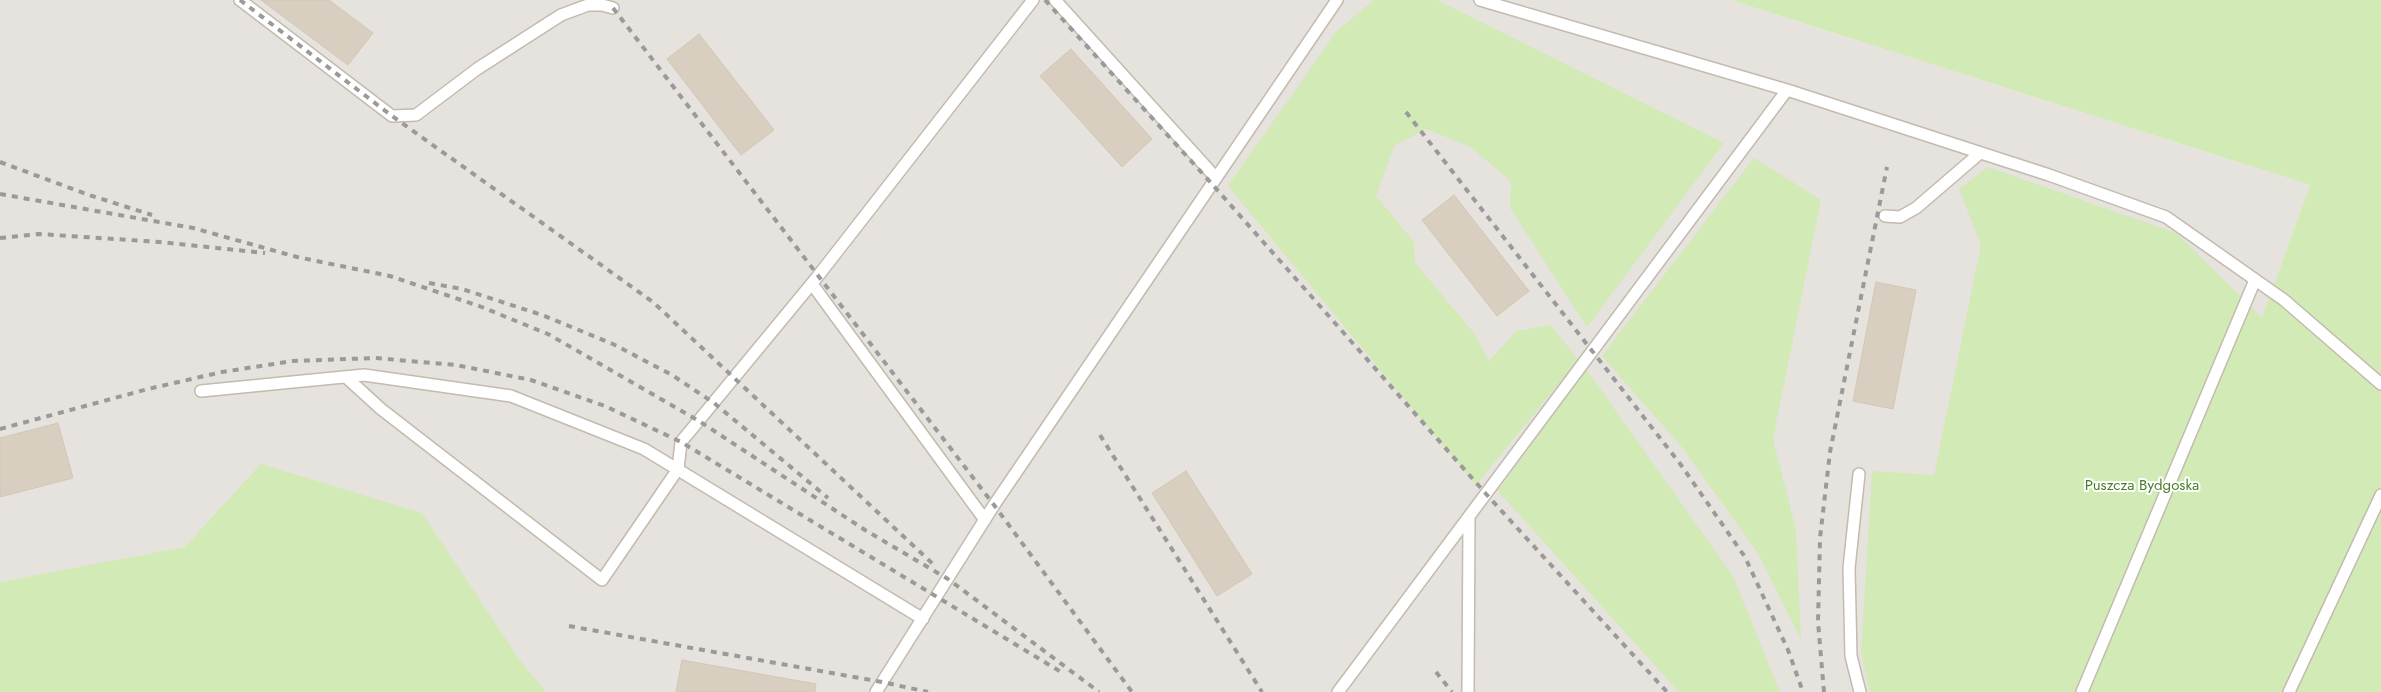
<!DOCTYPE html>
<style>
body{margin:0}
canvas{display:block;background:#f6f3ec}
</style>
<canvas width="2381" height="692"></canvas>
<script>
const c = document.querySelector('canvas').getContext('2d');
c.lineJoin = 'round';
function fillPath(path, color) {
  c.fillStyle = color;
  c.fill(path, 'evenodd');
}
function shape(rows) {
  const path = new Path2D();
  for (const r of rows) {
    path.moveTo(r[0], r[1]);
    for (let i = 2; i < r.length; i += 2) path.lineTo(r[i], r[i + 1]);
  }
  return path;
}
function strokePath(path, color, width, dash) {
  c.strokeStyle = color;
  c.lineWidth = width;
  c.lineCap = dash ? 'butt' : 'round';
  c.setLineDash(dash || []);
  c.stroke(path);
}
function write(font, color, halo, rows, align = 'center') {
  c.font = font + ' Jost,sans-serif';
  c.lineWidth = 4;
  c.setLineDash([]);
  c.textBaseline = 'middle';
  c.strokeStyle = halo;
  c.fillStyle = color;
  for (const [text, x, y, turn = 0] of rows) {
    c.save();
    c.translate(x, y);
    c.rotate((+turn || 0) * Math.PI / 180);
    c.textAlign = isNaN(turn) ? turn : align;
    if (halo) c.strokeText(text, 0, 0);
    c.fillText(text, 0, 0);
    c.restore();
  }
}
fillPath(shape([
 [0,0,1731,0,2310,185,2262,319,2162,692,0,692]
]), '#e6e2dd');
fillPath(shape([
 [1374,0,1437,0,1724,143,1587,327,1510,208,1511,181,1469,146,1426,129,1394,146,1376,196,1414,242,1415,263,1474,333,1489,361,1517,331,1551,325,1578,360,1476,485,1228,186,1336,32],
 [1731,0,2381,0,2381,692,1870,692,1861,653,1872,471,1934,475,1981,245,1959,189,1988,167,2176,233,2262,318,2310,185],
 [1754,158,1821,200,1773,439,1796,530,1801,640,1758,553,1682,447,1602,356],
 [1586,369,1733,576,1780,692,1679,692,1498,491],
 [261,464,422,513,521,662,546,692,0,692,0,582,185,547]
]), '#d2eab5');
const building = shape([
 [261,0,329,0,373,33,348,65,261,0],
 [699,34,774,130,741,155,667,59,699,34],
 [1071,49,1152,139,1122,167,1040,76,1071,49],
 [1454,195,1529,291,1497,316,1422,220,1454,195],
 [1876,282,1916,290,1893,409,1853,401,1876,282],
 [58,423,73,478,0,497,0,438,58,423],
 [1186,471,1252,574,1217,596,1152,493,1186,471],
 [682,660,816,684,815,692,676,692,682,660]
]);
fillPath(building, '#d8cfc1');
strokePath(building, '#d3c7b4', 1);
const service = shape([
 [240,0,392,116,416,115,477,69,561,15,588,5,602,5,613,8],
 [1055,0,1216,178],
 [1480,0,1787,90,2049,175,2166,217,2284,300,2381,384],
 [1885,216,1900,217,1916,208,1980,153],
 [812,284,985,520],
 [347,378,381,409,602,580,678,469,681,442,818,276,1033,0],
 [201,391,364,375,511,396,644,449,923,619],
 [1859,474,1849,568,1851,656,1860,692],
 [876,692,994,505,1337,0],
 [1338,692,1787,90],
 [1468,692,1469,519],
 [2082,692,2255,280],
 [2289,692,2381,495]
]);
strokePath(service, '#c2bbae', 14);
strokePath(service, '#fff', 11);
strokePath(shape([
 [240,0,392,116,653,302,934,565],
 [1045,0,1212,184,1487,495,1667,692],
 [613,8,994,505,1132,692],
 [1406,112,1681,465,1745,557,1788,650,1803,692],
 [0,162,89,195,152,215],
 [0,194,193,228,297,257,390,276,479,306,548,334,699,421,865,530,948,579,1099,692],
 [0,238,39,234,160,242,265,253],
 [429,283,462,289,542,315,613,344,672,375,714,403,828,498],
 [0,429,148,389,222,372,293,361,375,358,456,365,531,380,605,406,681,442,1061,672],
 [1100,435,1262,692],
 [569,626,882,682,928,692],
 [1436,672,1452,692],
 [1824,692,1818,622,1820,538,1830,452,1887,167]
]), '#9a9a9a', 4, [6, 6]);
write('15px', '#4a7f2a', '#fff', [
 ["Puszcza Bydgoska",2142,486]
]);
</script>
